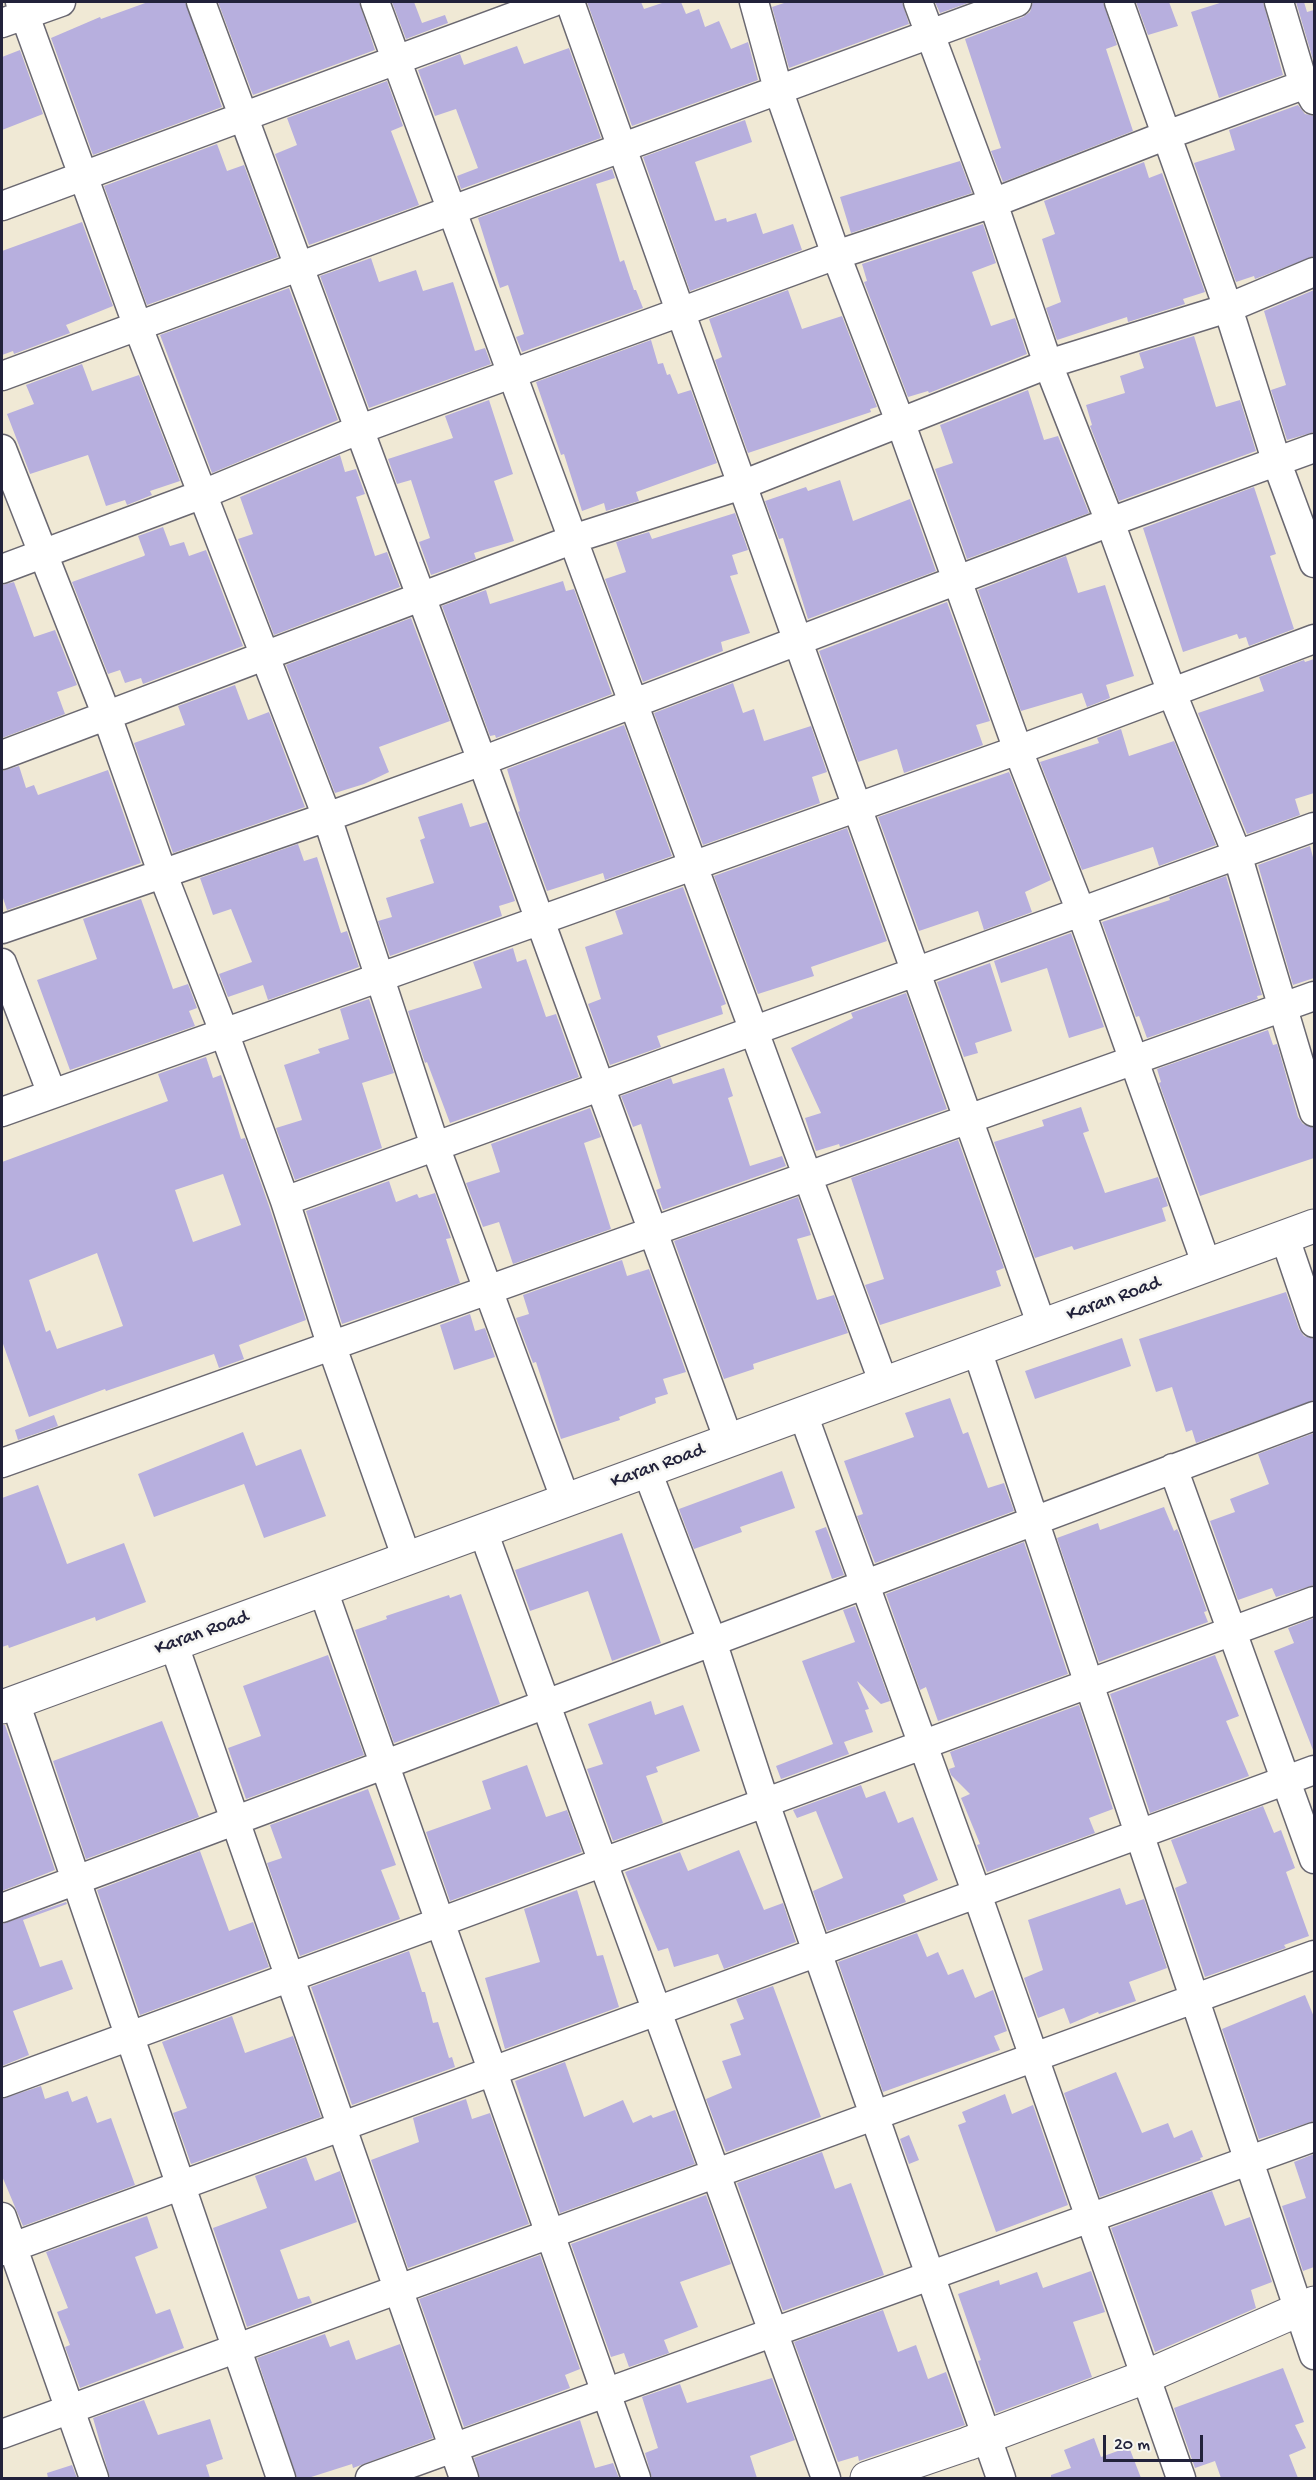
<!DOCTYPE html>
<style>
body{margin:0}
#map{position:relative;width:1316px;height:2480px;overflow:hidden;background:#f0e9d5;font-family:"Gochi Hand",sans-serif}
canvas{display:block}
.frame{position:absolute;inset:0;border:3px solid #22223b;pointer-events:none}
.scale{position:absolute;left:1103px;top:2435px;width:100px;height:27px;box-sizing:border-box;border:3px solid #22223b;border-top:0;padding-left:8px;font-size:18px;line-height:21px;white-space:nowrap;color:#22223b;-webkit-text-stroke:4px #f6f6f2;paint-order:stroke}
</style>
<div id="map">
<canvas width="1316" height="2480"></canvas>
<div class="frame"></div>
<div class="scale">20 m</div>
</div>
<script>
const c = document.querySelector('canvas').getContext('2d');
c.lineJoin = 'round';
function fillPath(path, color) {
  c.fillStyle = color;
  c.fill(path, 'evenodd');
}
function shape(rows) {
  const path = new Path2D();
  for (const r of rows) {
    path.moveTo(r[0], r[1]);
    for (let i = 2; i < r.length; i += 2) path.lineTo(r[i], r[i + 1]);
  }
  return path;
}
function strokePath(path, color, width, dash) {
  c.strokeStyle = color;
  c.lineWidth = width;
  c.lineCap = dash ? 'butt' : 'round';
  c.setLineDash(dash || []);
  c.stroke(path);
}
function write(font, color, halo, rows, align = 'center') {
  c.font = font + ' "Gochi Hand",sans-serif';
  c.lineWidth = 5;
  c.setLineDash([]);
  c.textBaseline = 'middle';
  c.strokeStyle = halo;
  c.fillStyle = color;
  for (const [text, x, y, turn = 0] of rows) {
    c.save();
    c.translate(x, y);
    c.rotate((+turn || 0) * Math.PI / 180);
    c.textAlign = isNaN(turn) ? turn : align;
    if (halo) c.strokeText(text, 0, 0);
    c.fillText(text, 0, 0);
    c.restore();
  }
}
fillPath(shape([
 [148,2,185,2,222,107,93,155,51,38,100,17,101,19],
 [218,2,359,2,375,50,253,95],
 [392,2,414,2,422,23,445,15,448,23,406,39],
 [587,2,641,2,644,9,665,2,681,2,686,14,699,9,705,27,719,21,731,49,748,42,758,80,632,126],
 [787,2,902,2,909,24,789,68,772,7],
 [935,2,971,2,940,13],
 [1033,2,1103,2,1117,45,1106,49,1133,131,1003,182,991,151,1001,148,965,39,1023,17,1030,12],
 [1136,2,1169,2,1178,26,1148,35],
 [1223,2,1263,2,1283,75,1219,98,1191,12],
 [1296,2,1304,2,1307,12,1314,10,1314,63],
 [517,46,524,64,569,48,601,138,461,189,457,176,478,168,456,109,435,116,418,70,460,54,464,65],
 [20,50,43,114,2,130,2,57],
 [387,81,403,126,391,131,419,205,309,245,275,154,297,145,287,118],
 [1298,105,1305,114,1314,116,1314,256,1255,279,1254,276,1236,282,1194,163,1235,150,1229,130],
 [745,120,752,142,695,162,715,221,726,218,727,222,756,213,763,234,793,224,802,250,690,291,643,157],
 [217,144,227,171,244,165,278,257,147,305,104,186],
 [960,161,972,193,851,233,840,197],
 [1144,162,1149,178,1162,173,1205,292,1183,299,1185,304,1128,322,1127,317,1057,340,1046,308,1061,302,1042,239,1055,234,1044,201],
 [612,169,615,178,596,184,620,262,624,260,634,290,636,290,643,308,522,352,516,337,524,334,508,285,500,288,478,218,475,219],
 [82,222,113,306,66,325,70,333,14,354,13,351,2,355,2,251],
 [983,224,996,263,972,272,991,326,1015,318,1027,354,929,393,928,391,908,397,864,282,867,281,862,264],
 [371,258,379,282,416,270,423,291,453,282,475,351,485,348,491,364,369,408,320,276],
 [289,288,338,420,212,473,160,335],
 [788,290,802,329,842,316,877,407,870,409,871,412,748,453,715,360,722,357,709,319],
 [1314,290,1314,432,1287,440,1271,390,1286,385,1264,311],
 [1194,336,1216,407,1240,400,1256,451,1119,501,1090,426,1092,425,1086,405,1125,393,1120,376,1144,368,1139,353],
 [651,340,658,364,663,363,667,375,670,374,678,394,691,390,717,463,636,492,639,501,606,511,604,503,582,511,564,454,561,455,536,382],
 [82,364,92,391,139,375,180,481,150,491,152,495,127,505,125,500,106,506,88,455,30,474,7,414,34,404,26,385],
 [1028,390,1044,440,1058,436,1089,513,967,559,935,469,953,463,940,425],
 [489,400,513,474,494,481,514,541,474,553,476,559,431,575,419,542,430,538,411,480,397,484,388,459,453,438,445,416],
 [340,455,345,472,356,469,365,494,356,497,375,556,387,552,400,587,274,635,238,539,253,534,240,497],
 [840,480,853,521,910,499,936,571,808,619,783,538,779,539,765,501,806,487,808,491],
 [1254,487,1276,554,1270,556,1294,629,1249,646,1246,637,1239,639,1237,634,1183,652,1143,528],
 [735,513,748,550,732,555,738,574,730,576,750,633,721,642,723,651,643,682,605,579,626,572,616,542,649,532,652,539],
 [163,527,170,546,184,542,189,556,206,550,243,646,143,684,141,678,125,683,120,670,108,674,72,582,144,556,145,555,138,536],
 [1066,556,1078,593,1105,585,1134,676,1106,685,1110,698,1087,707,1082,693,1021,711,978,590],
 [563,581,566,591,574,589,612,694,496,738,495,735,490,736,442,606,486,590,490,604],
 [14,582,34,637,55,630,77,685,57,692,65,714,2,738,2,585],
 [947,602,990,721,976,725,983,745,904,773,897,749,858,762,819,651],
 [411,618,450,721,379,747,389,772,364,784,335,793,286,665],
 [1314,659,1314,793,1295,799,1300,815,1247,834,1198,713,1264,691,1259,677,1304,660,1305,662],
 [733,683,743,713,754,709,764,741,811,726,827,772,812,777,820,803,703,845,654,713],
 [235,685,248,720,269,712,305,807,173,853,134,743,185,725,178,706],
 [624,725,672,856,605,880,603,873,547,891,518,812,520,811,507,769],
 [1121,729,1129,756,1174,741,1216,845,1159,866,1153,847,1082,870,1040,762,1099,743,1097,738],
 [19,766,26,788,34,785,38,795,108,770,141,863,7,910,2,895,2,771],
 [1009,772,1051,880,1025,892,1032,912,984,930,978,911,919,931,878,817],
 [462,803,470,827,487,822,515,901,499,906,502,916,390,956,378,921,392,917,386,898,434,883,420,840,425,838,418,817],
 [847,828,887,941,811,967,814,976,758,994,714,876],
 [298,844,304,861,317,857,341,933,347,931,359,967,268,1000,263,985,228,997,219,974,252,962,231,909,213,915,200,878],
 [1310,846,1314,861,1314,978,1293,985,1258,865],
 [1226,876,1262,995,1257,996,1258,999,1147,1038,1139,1016,1136,1017,1102,922,1170,900,1169,897],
 [683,887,726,1004,721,1006,723,1014,657,1036,661,1047,610,1065,588,1004,601,999,585,947,623,934,615,911],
 [141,899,173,989,188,984,197,1008,189,1011,195,1026,70,1070,37,980,97,959,83,919],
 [1071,933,1104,1027,1069,1038,1047,968,1001,983,994,961],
 [513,948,517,962,526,959,546,1017,556,1014,579,1077,450,1123,427,1062,425,1063,408,1011,482,988,473,962],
 [990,963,1012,1031,975,1043,978,1053,964,1057,937,982],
 [906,993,947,1109,840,1147,839,1144,816,1151,805,1118,821,1113,791,1048,853,1018,851,1013],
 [369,999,394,1073,362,1083,382,1148,295,1180,276,1128,302,1120,284,1065,320,1053,318,1049,349,1039,340,1009],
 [1268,1030,1273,1045,1277,1044,1298,1117,1303,1124,1314,1128,1314,1158,1200,1196,1159,1083,1161,1082,1157,1069],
 [206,1057,213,1078,221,1075,241,1139,245,1138,269,1206,306,1320,239,1345,244,1359,219,1368,214,1354,106,1391,105,1389,29,1417,2,1341,2,1162,168,1101,158,1074],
 [223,1174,241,1225,193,1242,175,1190],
 [97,1253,123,1326,57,1349,50,1330,46,1332,29,1280],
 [724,1068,733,1096,728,1098,750,1166,782,1156,786,1166,663,1210,656,1190,661,1188,641,1124,633,1127,621,1096,671,1078,673,1084],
 [1081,1107,1089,1131,1083,1133,1105,1193,1158,1177,1168,1206,1162,1208,1166,1221,1074,1250,1072,1246,1035,1258,994,1142,1044,1126,1042,1120],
 [590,1108,601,1137,584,1143,611,1229,513,1264,499,1222,483,1227,466,1183,500,1172,491,1144],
 [958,1140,1004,1268,996,1271,1001,1286,880,1325,865,1285,884,1279,851,1178],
 [389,1181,396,1202,417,1194,419,1198,435,1193,451,1238,446,1239,460,1283,342,1324,306,1211],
 [798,1197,811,1235,797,1239,814,1291,817,1300,834,1295,848,1333,753,1364,754,1369,724,1379,674,1241],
 [622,1260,627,1276,649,1269,686,1372,663,1379,668,1394,655,1398,656,1403,619,1417,620,1420,561,1439,536,1362,533,1363,516,1318,529,1314,523,1295],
 [1286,1292,1299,1329,1304,1336,1314,1339,1314,1400,1196,1443,1192,1430,1186,1432,1172,1387,1156,1392,1139,1339],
 [470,1314,475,1331,485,1328,495,1357,454,1370,440,1325],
 [1122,1338,1131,1366,1035,1399,1025,1371],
 [950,1398,963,1434,968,1432,988,1488,1004,1483,1014,1511,875,1563,857,1516,863,1514,844,1461,914,1437,905,1413],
 [54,1415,58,1426,18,1440,15,1430],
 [243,1432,256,1466,301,1449,326,1516,264,1538,244,1484,154,1517,138,1474],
 [1314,1433,1314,1585,1276,1597,1272,1588,1238,1600,1210,1521,1235,1512,1230,1499,1269,1484,1258,1454],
 [782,1471,795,1508,740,1527,742,1532,694,1549,679,1509],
 [38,1485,67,1564,124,1543,146,1602,96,1621,95,1617,9,1648,8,1645,2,1647,2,1498],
 [1164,1507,1174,1531,1177,1529,1179,1533,1207,1611,1204,1612,1208,1622,1099,1662,1057,1538,1098,1523,1100,1530],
 [826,1527,844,1575,832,1579,815,1531],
 [622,1533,661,1643,612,1661,588,1591,530,1611,515,1570],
 [1024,1542,1068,1674,938,1721,926,1687,920,1690,886,1594],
 [461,1594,500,1704,394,1743,355,1630,387,1619,386,1616,449,1595,450,1598],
 [855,1606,890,1701,881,1704,857,1681,869,1709,865,1710,873,1732,844,1742,849,1754,781,1779,776,1766,833,1744,802,1661,855,1642,843,1610],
 [1314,1618,1314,1749,1313,1750,1274,1651,1294,1643,1288,1628],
 [328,1655,364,1755,246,1799,228,1748,261,1736,243,1686],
 [1215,1655,1239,1716,1226,1721,1249,1776,1150,1813,1110,1694],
 [651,1701,655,1715,683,1705,700,1751,656,1767,658,1772,646,1776,663,1823,613,1841,587,1769,603,1764,588,1724],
 [1079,1705,1113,1809,1089,1818,1095,1833,987,1872,977,1845,980,1844,961,1798,970,1794,951,1775,949,1769,955,1767,950,1752],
 [162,1721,199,1817,86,1859,53,1761],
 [2,1725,5,1725,55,1870,2,1891],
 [527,1765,546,1817,567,1810,582,1852,450,1901,426,1832,491,1809,482,1781],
 [861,1785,866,1798,885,1791,898,1823,913,1817,938,1880,903,1895,906,1902,827,1931,813,1891,843,1878,816,1811,797,1818,793,1810],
 [368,1789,396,1865,381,1870,400,1919,300,1956,267,1863,282,1858,270,1825],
 [1263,1806,1274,1833,1281,1830,1295,1868,1286,1872,1309,1936,1284,1945,1286,1948,1205,1977,1175,1888,1187,1883,1171,1840],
 [739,1850,764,1910,783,1903,796,1942,724,1969,718,1954,674,1967,668,1948,658,1951,625,1872,680,1852,688,1871],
 [200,1851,229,1931,253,1922,269,1967,140,2015,97,1890],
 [1120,1888,1126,1905,1144,1899,1167,1968,1129,1982,1136,2001,1099,2014,1098,2012,1070,2024,1064,2008,1038,2018,1024,1978,1043,1970,1028,1920],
 [577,1890,597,1956,603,1955,619,2007,505,2049,485,1978,540,1962,524,1909],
 [66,1902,67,1904,23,1920,40,1967,62,1960,73,1989,13,2011,29,2055,2,2066,2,1924],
 [917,1933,927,1957,938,1952,948,1975,963,1969,975,1998,993,1990,1007,2031,994,2036,1000,2050,883,2092,838,1962],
 [409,1951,422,1992,425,1992,433,2023,438,2022,449,2058,452,2057,455,2067,352,2105,311,1987],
 [773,1986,821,2117,726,2152,706,2099,732,2088,722,2061,741,2055,730,2024,744,2019,736,1999],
 [1305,1995,1314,2017,1314,2121,1259,2139,1222,2029],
 [232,2016,245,2053,293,2036,321,2117,191,2164,173,2113,187,2108,162,2042],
 [565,2062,584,2117,623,2100,633,2123,651,2115,653,2118,675,2110,695,2164,560,2213,515,2081],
 [1116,2072,1142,2133,1168,2123,1174,2138,1192,2130,1203,2157,1200,2158,1201,2160,1100,2197,1064,2093],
 [41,2086,45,2099,68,2091,72,2102,87,2096,97,2123,111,2118,135,2185,23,2226,2,2176,2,2099],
 [1005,2094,1012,2114,1033,2105,1068,2205,996,2232,958,2125,966,2122,962,2112],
 [466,2099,472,2119,490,2113,529,2224,408,2268,371,2160,419,2142,413,2118],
 [909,2135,919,2160,909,2164,900,2139],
 [822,2152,835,2189,851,2183,884,2275,783,2311,737,2183],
 [1314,2154,1314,2267,1303,2271,1282,2206,1306,2198,1294,2162],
 [306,2157,315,2181,340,2171,357,2222,280,2250,298,2299,309,2296,312,2303,247,2327,213,2228,267,2208,255,2176],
 [1212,2191,1225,2226,1250,2217,1272,2282,1251,2290,1256,2308,1155,2352,1111,2228],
 [706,2195,731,2264,680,2282,698,2327,664,2340,669,2353,629,2367,624,2353,611,2357,571,2244],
 [147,2216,158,2248,135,2257,156,2314,170,2309,184,2348,80,2388,65,2347,70,2345,57,2312,68,2308,46,2252],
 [540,2255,580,2369,565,2375,570,2388,464,2427,419,2299],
 [1091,2271,1105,2312,1073,2322,1092,2377,996,2413,978,2361,981,2360,958,2294,999,2280,1000,2285,1037,2272,1043,2288],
 [883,2310,898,2352,916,2345,928,2379,946,2372,965,2425,859,2461,858,2456,838,2462,794,2342],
 [325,2334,330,2347,349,2340,356,2360,400,2344,433,2438,353,2468,352,2464,308,2478,297,2478,257,2358],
 [1283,2368,1304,2422,1295,2425,1306,2448,1289,2455,1298,2478,1221,2478,1215,2461,1195,2468,1174,2408],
 [772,2378,795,2440,750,2456,757,2478,652,2478,645,2453,658,2448,642,2397,680,2384,687,2403],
 [144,2400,158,2435,210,2419,223,2459,206,2465,210,2478,110,2478,93,2418],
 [580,2420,595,2468,613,2463,619,2478,480,2478,474,2458],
 [1094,2438,1101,2457,1129,2447,1141,2478,1051,2478,1051,2475,1071,2468,1064,2450],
 [72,2465,77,2478,48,2478,47,2473]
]), '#b7afde');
const street = shape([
 [20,2,138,327,327,817,435,1146,566,1501],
 [201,2,482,761,729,1441],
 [375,2,884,1384],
 [570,2,1042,1326],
 [754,2,778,89,836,255,901,424,1018,750,1081,912,1207,1266],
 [918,2,993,203,1048,364,1110,522,1172,693,1237,854,1314,1112],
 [1119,2,1228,308,1277,463,1314,563],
 [1279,2,1302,79,1314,100],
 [2,23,61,2],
 [2,206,553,2],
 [2,376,1017,2],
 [2,449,107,716,163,875,224,1032,285,1201,332,1347,407,1559],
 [2,569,203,494,358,430,836,255,993,203,1167,135,1314,81],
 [2,755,582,536,742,485,1048,364,1228,308,1314,272],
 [2,929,327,817,482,761,1110,522,1314,448],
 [2,963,52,1094],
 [2,1112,1018,750,1314,639],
 [285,1201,1314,827],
 [1285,1238,1314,1323],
 [977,1350,1314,2355],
 [803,1414,977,1894,1181,2478],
 [2,1463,1314,996],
 [1173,1468,1314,1859],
 [647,1471,712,1641,765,1803,1001,2478],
 [483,1531,826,2478],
 [323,1590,636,2478],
 [174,1645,464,2478],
 [15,1702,281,2478],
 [2,1908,1314,1416],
 [2,2083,1314,1601],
 [2,2217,94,2478],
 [2,2251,1314,1770],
 [2,2434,1314,1955],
 [370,2478,1314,2137]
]);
const secondary = shape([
 [2,1707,1314,1226],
 [867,2478,967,2444,1145,2377,1314,2303]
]);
strokePath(street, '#6a6871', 31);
strokePath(secondary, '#6a6871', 35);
strokePath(street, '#fff', 28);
strokePath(secondary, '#fff', 33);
write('20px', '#22223b', '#f6f6f2', [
 ["Karan Road",1114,1300,-20],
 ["Karan Road",658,1467,-20],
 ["Karan Road",202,1634,-20]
]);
</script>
